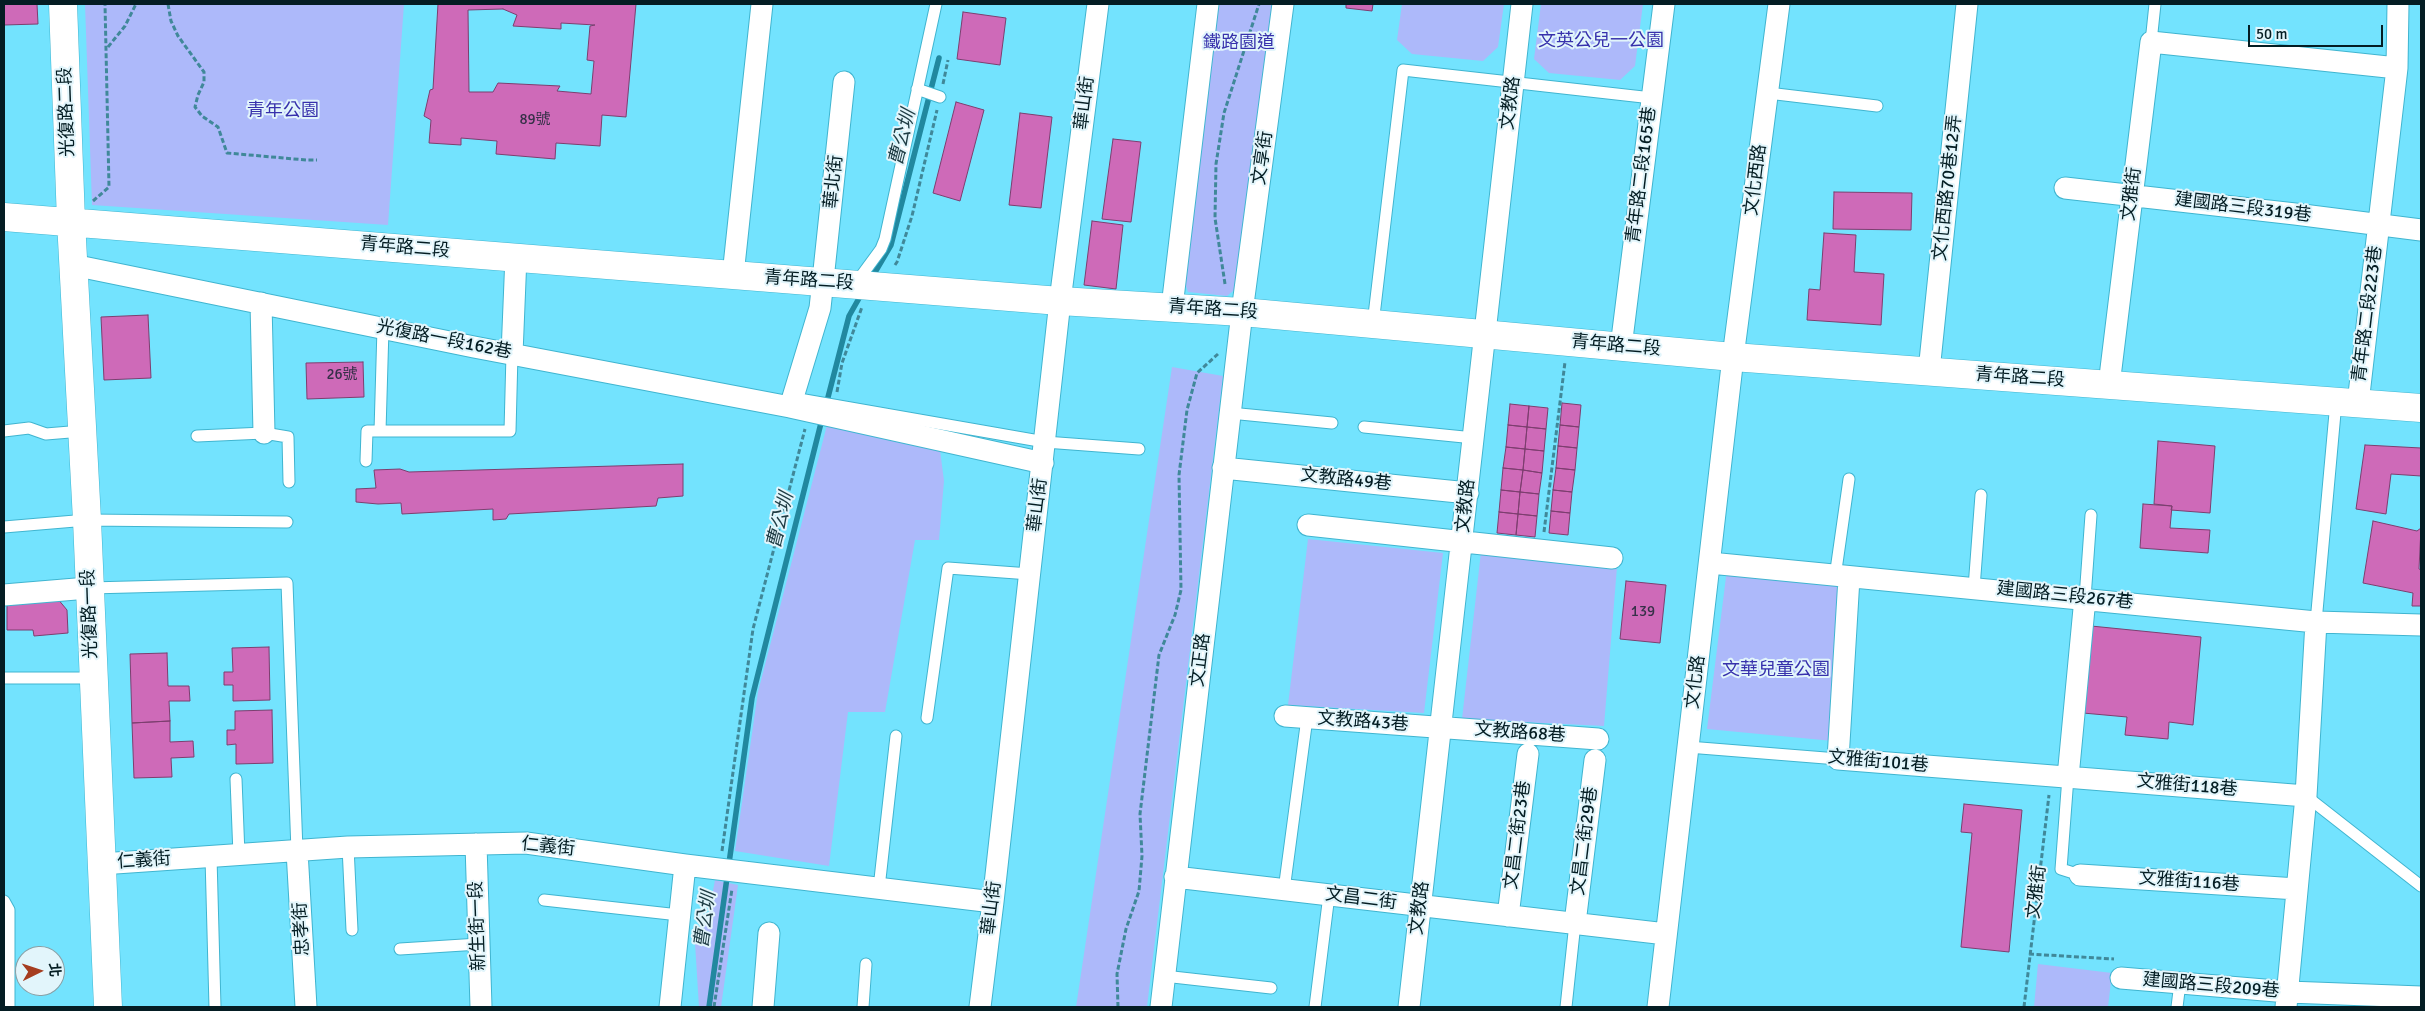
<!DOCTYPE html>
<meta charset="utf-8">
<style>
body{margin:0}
#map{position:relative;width:2425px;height:1011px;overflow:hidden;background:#73e3fe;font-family:Signika,"Noto Sans TC",sans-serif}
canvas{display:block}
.frame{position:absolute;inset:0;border:5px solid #041d23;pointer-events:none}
.north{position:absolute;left:15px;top:946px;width:50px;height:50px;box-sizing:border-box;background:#e2f5fb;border:1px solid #899fa5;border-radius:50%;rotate:86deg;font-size:14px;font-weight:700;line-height:20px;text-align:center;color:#041d23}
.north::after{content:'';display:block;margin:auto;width:18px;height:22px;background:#a53d20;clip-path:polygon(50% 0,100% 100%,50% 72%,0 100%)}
.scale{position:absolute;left:2248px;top:25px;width:135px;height:22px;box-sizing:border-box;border:2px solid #041d23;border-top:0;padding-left:6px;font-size:15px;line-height:18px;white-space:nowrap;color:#041d23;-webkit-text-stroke:4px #e2f5fb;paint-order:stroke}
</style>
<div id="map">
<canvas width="2425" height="1011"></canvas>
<div class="frame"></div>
<div class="north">北</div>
<div class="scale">50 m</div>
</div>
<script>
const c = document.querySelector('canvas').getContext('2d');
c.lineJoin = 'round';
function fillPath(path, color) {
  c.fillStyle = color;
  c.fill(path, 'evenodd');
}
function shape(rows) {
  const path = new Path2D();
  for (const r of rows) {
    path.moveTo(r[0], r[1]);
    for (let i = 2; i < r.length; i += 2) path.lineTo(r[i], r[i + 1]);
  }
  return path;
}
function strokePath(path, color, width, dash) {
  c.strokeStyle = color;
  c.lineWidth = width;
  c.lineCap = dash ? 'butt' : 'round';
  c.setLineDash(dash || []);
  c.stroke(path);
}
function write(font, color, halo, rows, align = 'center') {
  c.font = font + ' Signika,"Noto Sans TC",sans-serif';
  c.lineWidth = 4;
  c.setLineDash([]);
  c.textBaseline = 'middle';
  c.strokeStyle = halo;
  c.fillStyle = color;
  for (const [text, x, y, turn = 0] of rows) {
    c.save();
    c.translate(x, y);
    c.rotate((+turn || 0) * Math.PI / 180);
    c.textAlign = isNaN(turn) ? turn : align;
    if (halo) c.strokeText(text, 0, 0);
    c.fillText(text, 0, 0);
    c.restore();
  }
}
fillPath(shape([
 [85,4,404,4,388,225,92,205],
 [1216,4,1272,4,1238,287,1227,296,1188,292,1184,280],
 [1402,4,1504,4,1498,47,1483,61,1412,54,1397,40],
 [1541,4,1643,4,1635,66,1620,80,1549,73,1534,59],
 [1172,367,1223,376,1147,1007,1076,1007],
 [827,425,940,450,944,481,939,540,915,540,885,712,848,712,829,866,735,851,758,692],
 [1308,539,1443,553,1424,713,1288,705],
 [1481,552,1617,567,1604,726,1462,719],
 [1727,569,1842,580,1833,741,1707,729],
 [715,880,738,885,721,1007,699,1007,695,943,707,922],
 [2038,964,2112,973,2108,1007,2034,1007]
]), '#adb9fa');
strokePath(shape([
 [871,279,891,245,939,58],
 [826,405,849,316,862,293],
 [709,1007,752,698,822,419]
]), '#21889f', 5.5);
const building = shape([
 [4,4,37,4,38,24,4,25,4,4],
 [438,4,636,4,626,117,602,115,600,146,556,143,555,159,496,154,497,141,461,138,461,145,429,143,431,120,424,116,430,90,433,89,438,4],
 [503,9,517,15,513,26,561,29,561,23,595,25,590,26,587,60,594,61,591,94,557,91,560,86,498,83,493,92,469,92,468,10,503,9],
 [1346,4,1373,4,1372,11,1346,8,1346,4],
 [963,12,1006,18,1000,65,957,59,963,12],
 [956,102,984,110,960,201,933,193,956,102],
 [1020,113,1052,117,1041,208,1009,205,1020,113],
 [1113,139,1141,142,1131,222,1102,219,1113,139],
 [1834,192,1912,193,1911,230,1833,229,1834,192],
 [1092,221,1123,225,1116,289,1084,285,1092,221],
 [1824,233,1856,235,1854,272,1884,274,1881,325,1807,320,1809,289,1820,290,1824,233],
 [148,315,151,378,104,380,101,317,148,315],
 [363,362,364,397,307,399,306,363,363,362],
 [1562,403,1581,405,1579,427,1560,425,1562,403],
 [1510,404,1529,406,1527,427,1508,425,1510,404],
 [1529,406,1548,408,1546,429,1527,427,1529,406],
 [1508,425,1527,427,1525,449,1506,447,1508,425],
 [1560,425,1579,427,1577,448,1558,446,1560,425],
 [1527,427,1546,429,1544,451,1525,449,1527,427],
 [2158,441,2215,446,2210,513,2171,510,2172,506,2154,504,2158,441],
 [2365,445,2421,448,2421,476,2391,474,2386,514,2356,509,2365,445],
 [1558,446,1577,448,1575,470,1556,468,1558,446],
 [1506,447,1525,449,1523,470,1503,468,1506,447],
 [1525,449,1544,451,1542,473,1523,470,1525,449],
 [683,464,683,496,658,498,656,506,509,514,506,519,493,520,493,509,402,514,401,503,378,504,356,502,356,489,376,488,374,470,400,469,409,472,683,464],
 [1503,468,1523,470,1520,492,1501,490,1503,468],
 [1556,468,1575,470,1572,492,1553,490,1556,468],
 [1523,470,1542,473,1539,494,1520,492,1523,470],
 [1501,490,1520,492,1518,514,1499,512,1501,490],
 [1553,490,1572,492,1570,513,1551,511,1553,490],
 [1520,492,1539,494,1537,516,1518,514,1520,492],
 [2143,504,2172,506,2170,528,2210,530,2208,553,2140,548,2143,504],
 [1551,511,1570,513,1568,535,1549,533,1551,511],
 [1499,512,1518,514,1516,535,1497,533,1499,512],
 [1518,514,1537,516,1535,537,1516,535,1518,514],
 [2373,521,2417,531,2421,528,2419,569,2421,570,2421,606,2412,606,2413,593,2363,583,2373,521],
 [1626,581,1666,585,1660,643,1620,639,1626,581],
 [57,598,67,610,68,633,34,636,33,630,7,630,7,602,57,598],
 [2091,626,2201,637,2193,725,2169,722,2168,739,2125,735,2127,717,2083,713,2091,626],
 [269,647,270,700,233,701,233,685,224,685,224,672,233,672,232,648,269,647],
 [167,653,168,686,189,686,190,701,169,701,170,721,132,723,130,654,167,653],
 [272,710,273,763,236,764,236,744,227,745,227,730,235,730,235,711,272,710],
 [170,721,170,742,193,741,194,757,171,758,172,777,134,778,132,723,170,721],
 [1964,804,2022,810,2009,952,1961,947,1972,833,1961,832,1964,804]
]);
fillPath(building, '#ce6ab8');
strokePath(building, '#7d3e6f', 1);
const lane = shape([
 [2151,42,2155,4],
 [917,89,940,97],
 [1768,93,1877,106],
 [856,283,881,249,885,239,936,4],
 [1373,324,1403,70,1652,98],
 [799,399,1045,442,1139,449],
 [1230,413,1332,423],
 [1364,427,1474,438],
 [4,431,29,428,46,434,82,431],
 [380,431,383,328],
 [197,436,264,433,288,437,289,482],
 [366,461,367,431,510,431,512,354],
 [4,527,87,520,287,522],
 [1835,577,1849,479],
 [90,588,287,583,297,851],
 [1974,588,1981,495],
 [2085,598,2091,515],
 [2316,622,2336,402],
 [4,678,93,678],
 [927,718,948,568,1030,574],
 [1688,747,1838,759],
 [2068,777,2061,869,2080,875],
 [236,779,239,855],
 [2306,796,2421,886],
 [348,847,352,930],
 [211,857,215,1007],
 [879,888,896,736],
 [1284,890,1307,718],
 [544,900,679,915],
 [4,901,9,910,9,1007],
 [400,949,479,944],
 [1164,976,1271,988],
 [863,1007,866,964],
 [1315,1007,1329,895],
 [1566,1007,1575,923],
 [2177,1007,2180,983]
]);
const street = shape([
 [2065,188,2295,214,2421,230],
 [73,265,474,347,790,407,1043,463],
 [733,275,762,4],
 [261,303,264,433],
 [1172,307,1208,4],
 [1621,347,1664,4],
 [512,354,516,256],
 [1929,371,1967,4],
 [2109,385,2151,42,2397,68],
 [2358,403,2397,68,2398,4],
 [790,407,820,308,844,82],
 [1223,468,1468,493],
 [1308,525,1612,558],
 [1710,563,2316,622,2421,625],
 [1849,578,1838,759,2306,796],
 [4,595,88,588],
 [1285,716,1598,739],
 [2068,777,2085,598],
 [476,844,481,1007],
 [297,851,306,1007],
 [101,864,348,847,526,843,685,865,993,902],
 [2080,875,2297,889],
 [1175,877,1666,934],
 [1508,916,1528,754],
 [1575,923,1595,760],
 [2121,978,2288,992,2421,997],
 [670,1007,685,865],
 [763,1007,769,933],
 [980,1007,993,902,1060,301,1098,4],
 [1161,1007,1242,312,1283,4],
 [1409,1007,1522,4],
 [1658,1007,1733,357,1779,4],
 [2286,1007,2306,796,2316,622]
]);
const secondary = shape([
 [63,4,71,221,87,520,108,1007],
 [4,217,1060,301,1242,312,1733,357,2421,408]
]);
strokePath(lane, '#40b5d0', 13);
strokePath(street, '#40b5d0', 23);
strokePath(secondary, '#40b5d0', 29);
strokePath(shape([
 [168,4,171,21,178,36,204,72,204,82,198,95,195,107,202,116,218,127,227,153,306,160,317,160],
 [108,47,125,26,136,4],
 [943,84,948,60],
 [93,201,109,187,105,4],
 [895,265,897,262,912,216,937,110],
 [1225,284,1215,218,1216,164,1224,113,1259,4],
 [837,392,842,363,862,307],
 [1544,532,1565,362],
 [722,851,753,629,805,429],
 [2029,954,2114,959],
 [714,1007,732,889],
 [1118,1007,1117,974,1126,929,1139,891,1142,856,1140,814,1159,655,1175,615,1181,590,1179,475,1187,410,1197,373,1218,354],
 [2024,1007,2049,795]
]), '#408899', 3, [5, 2.5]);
strokePath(lane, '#fff', 11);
strokePath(street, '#fff', 21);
strokePath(secondary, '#fff', 28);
write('15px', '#363048', null, [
 ["89號",535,120],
 ["26號",342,375],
 ["139",1643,612]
]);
write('18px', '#3731ac', '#e2f5fb', [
 ["文英公兒一公園",1601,41],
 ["鐵路園道",1239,43],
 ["青年公園",283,111],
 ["文華兒童公園",1776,670]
]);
write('18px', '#041d23', '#e2f5fb', [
 ["華山街",1085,103,-83],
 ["文教路",1511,103,-83],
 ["光復路二段",67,112,-92],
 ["文享街",1263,158,-82],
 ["青年路二段165巷",1642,175,-83],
 ["文化西路",1756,180,-83],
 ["華北街",834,182,-84],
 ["文化西路70巷12弄",1948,188,-84],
 ["文雅街",2132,194,-83],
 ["建國路三段319巷",2243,208,7],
 ["青年路二段",405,248,5],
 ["青年路二段",809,281,4],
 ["青年路二段",1213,310,4],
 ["青年路二段223巷",2368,314,-83],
 ["光復路一段162巷",444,340,11],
 ["青年路二段",1616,346,5],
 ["青年路二段",2020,378,4],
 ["文教路49巷",1346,480,6],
 ["華山街",1038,505,-83],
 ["文教路",1466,506,-84],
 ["建國路三段267巷",2065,596,6],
 ["光復路一段",90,614,-92],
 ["文正路",1201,660,-83],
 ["文化路",1696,682,-83],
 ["文教路43巷",1363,722,4],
 ["文教路68巷",1520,733,4],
 ["文雅街101巷",1878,762,5],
 ["文雅街118巷",2187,786,5],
 ["文昌二街23巷",1518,835,-83],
 ["文昌二街29巷",1585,841,-83],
 ["仁義街",548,847,6],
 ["仁義街",144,861,-4],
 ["文雅街116巷",2189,882,4],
 ["文雅街",2037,892,-83],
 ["文昌二街",1361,899,7],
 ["華山街",992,908,-83],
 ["文教路",1420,908,-83],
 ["新生街一段",478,926,-92],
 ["忠孝街",302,929,-93],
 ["建國路三段209巷",2211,986,5]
]);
write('italic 19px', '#1f3c44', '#e2f5fb', [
 ["曹公圳",903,138,-76],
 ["曹公圳",781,521,-76],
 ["曹公圳",706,920,-82]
]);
</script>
